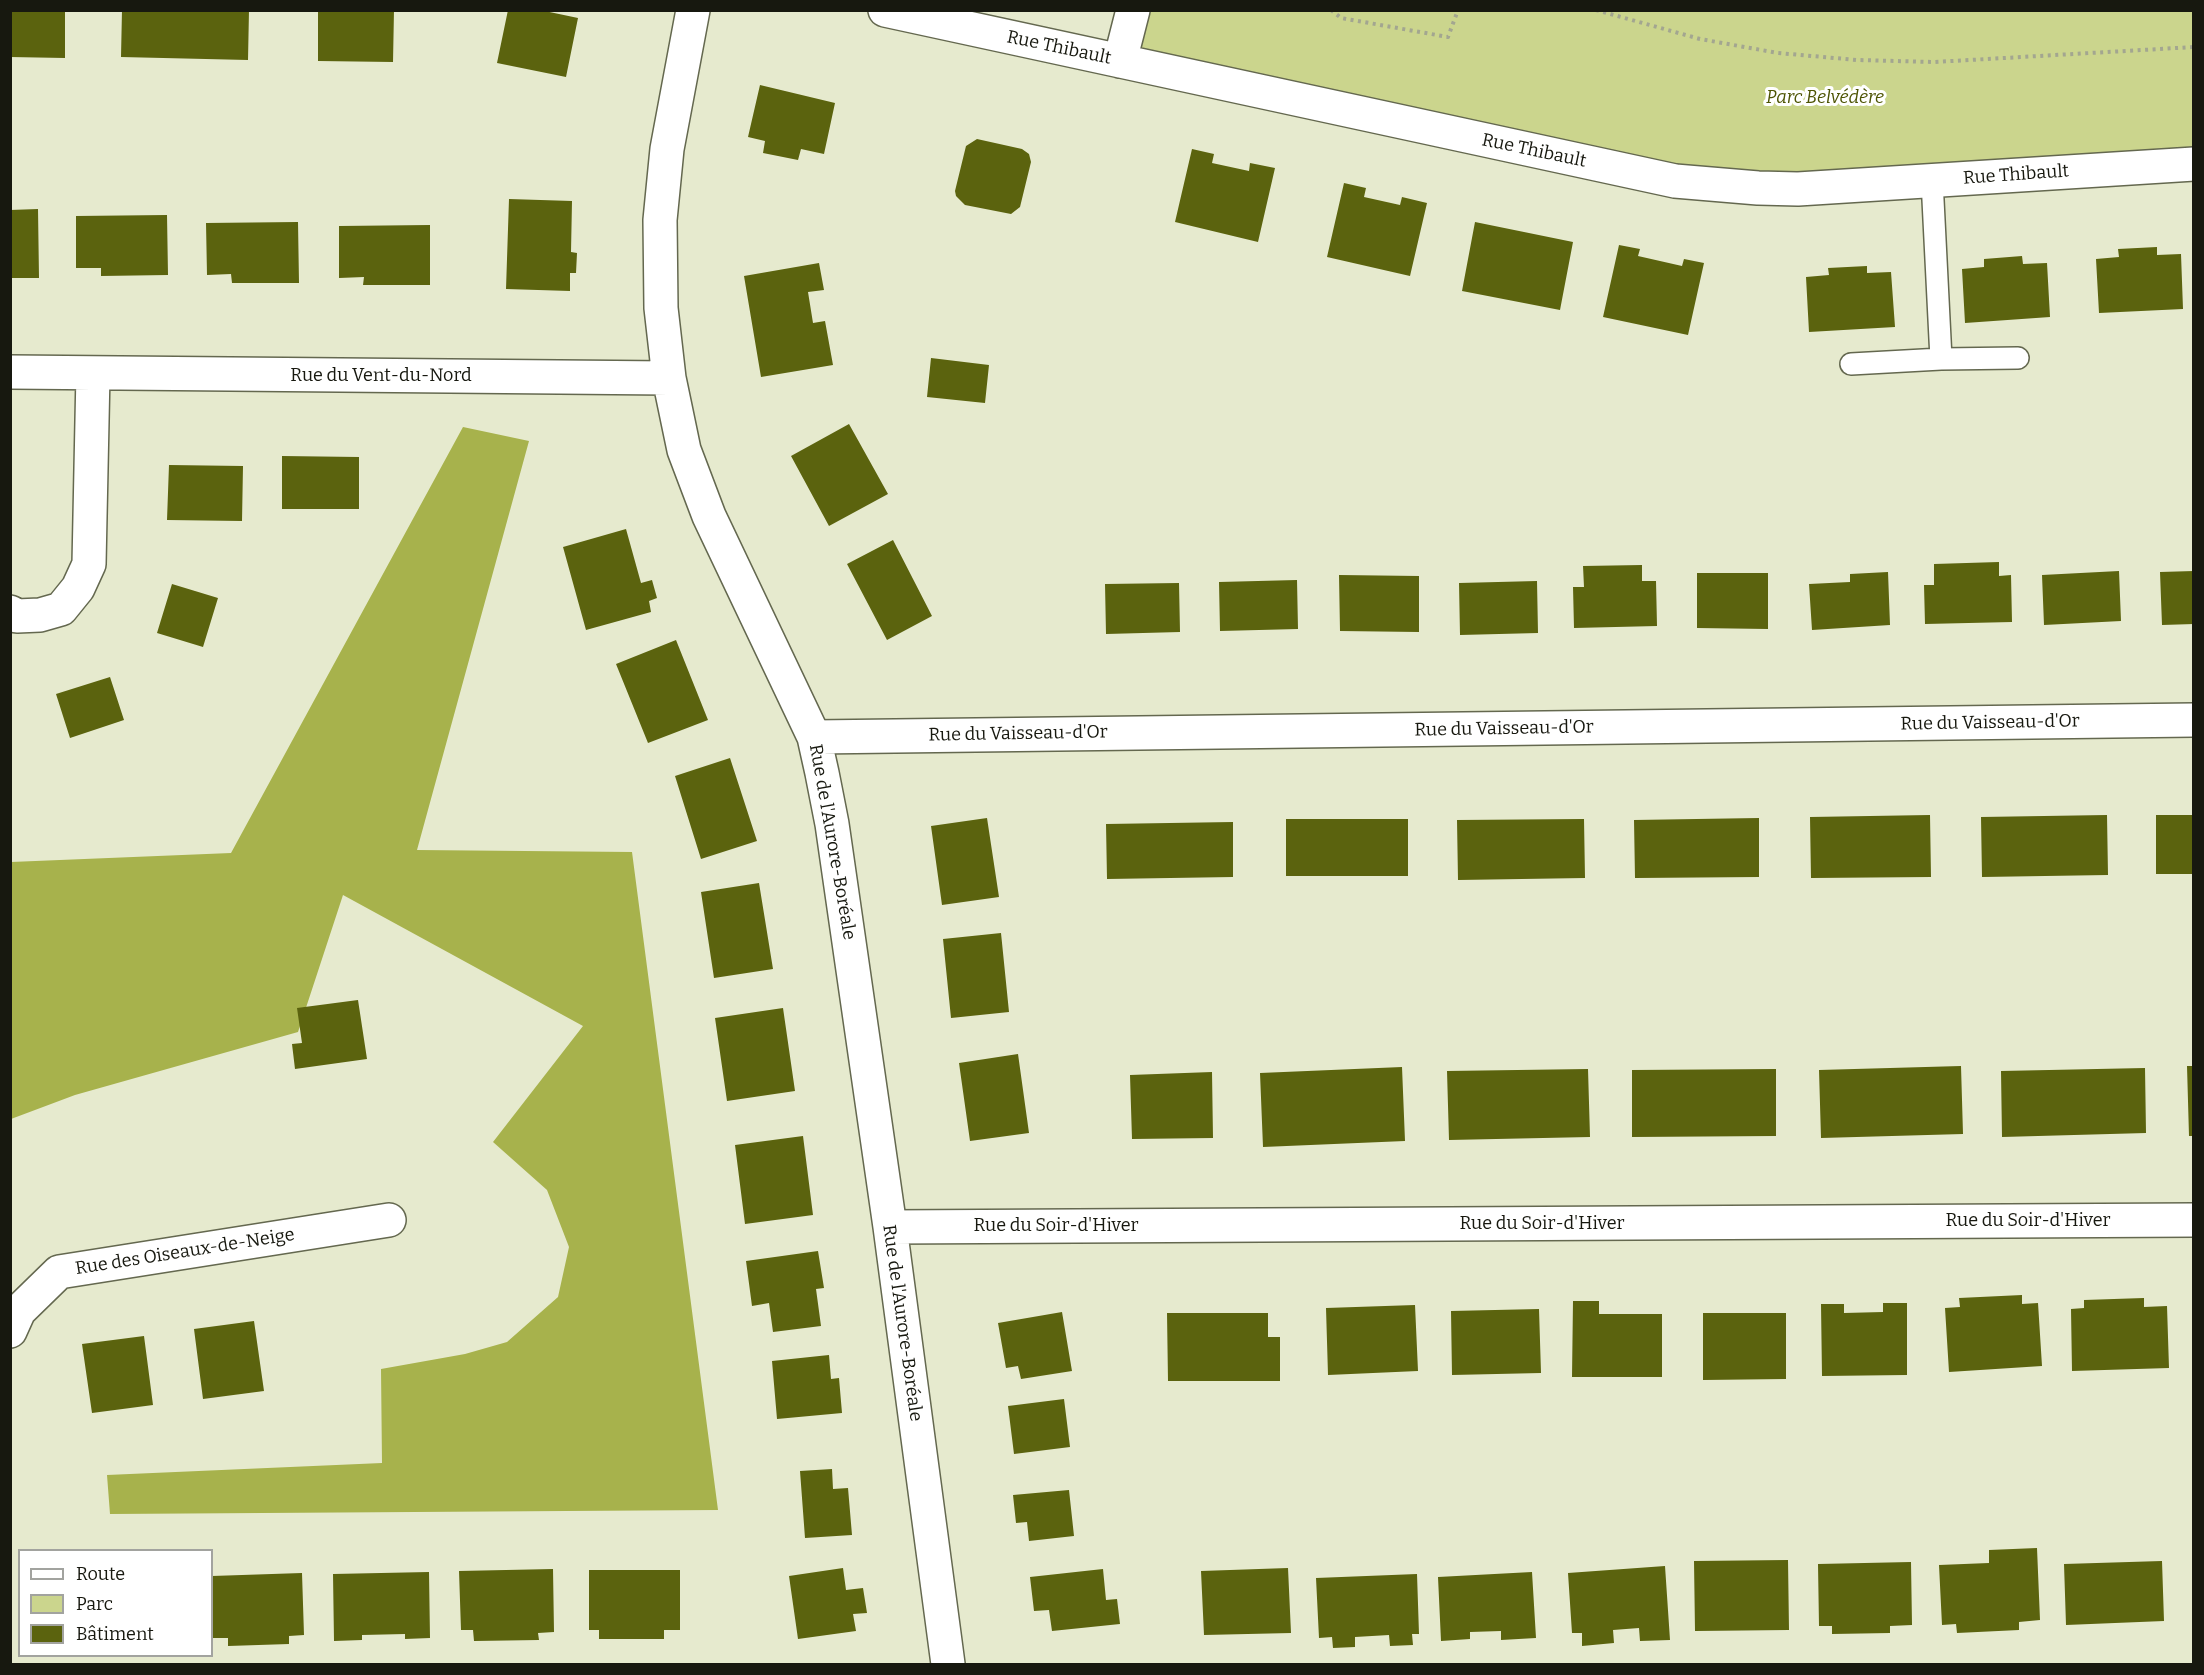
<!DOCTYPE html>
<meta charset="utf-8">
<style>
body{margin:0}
#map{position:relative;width:2204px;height:1675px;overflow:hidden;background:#e6eace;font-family:Bitter,serif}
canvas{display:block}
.frame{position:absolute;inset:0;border:12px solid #17180f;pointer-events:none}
.legend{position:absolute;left:18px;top:1549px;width:195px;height:108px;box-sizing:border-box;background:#fff;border:2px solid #a2a39f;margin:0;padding:8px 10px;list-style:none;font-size:18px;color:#17180f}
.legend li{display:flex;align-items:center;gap:12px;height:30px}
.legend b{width:30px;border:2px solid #a2a39f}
</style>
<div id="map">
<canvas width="2204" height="1675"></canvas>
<div class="frame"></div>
<ul class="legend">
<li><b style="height:8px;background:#fff"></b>Route</li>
<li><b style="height:16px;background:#cbd58d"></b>Parc</li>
<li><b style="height:16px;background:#5b630e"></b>Bâtiment</li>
</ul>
</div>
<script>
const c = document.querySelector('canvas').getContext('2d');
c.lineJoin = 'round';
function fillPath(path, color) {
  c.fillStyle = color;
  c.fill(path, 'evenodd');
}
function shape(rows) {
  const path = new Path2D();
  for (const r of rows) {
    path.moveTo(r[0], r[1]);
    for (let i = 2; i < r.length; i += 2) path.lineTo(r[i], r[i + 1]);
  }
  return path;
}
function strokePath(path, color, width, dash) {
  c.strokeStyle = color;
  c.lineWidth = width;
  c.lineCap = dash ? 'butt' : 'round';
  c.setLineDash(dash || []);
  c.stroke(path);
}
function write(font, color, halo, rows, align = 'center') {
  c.font = font + ' Bitter,serif';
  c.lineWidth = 6;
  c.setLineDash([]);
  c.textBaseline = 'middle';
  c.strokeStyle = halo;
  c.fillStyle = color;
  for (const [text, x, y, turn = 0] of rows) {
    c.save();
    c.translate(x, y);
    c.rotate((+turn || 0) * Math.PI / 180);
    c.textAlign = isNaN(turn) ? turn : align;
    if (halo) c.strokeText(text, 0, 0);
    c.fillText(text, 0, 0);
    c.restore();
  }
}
fillPath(shape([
 [1133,10,2193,11,2193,164,1798,189,1120,61]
]), '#cbd58d');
fillPath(shape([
 [463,427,529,441,417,850,632,852,718,1510,110,1514,107,1475,382,1463,381,1369,465,1354,507,1342,558,1297,569,1247,547,1190,493,1142,583,1026,343,895,298,1032,75,1095,11,1119,11,862,231,853]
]), '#a7b24c');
fillPath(shape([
 [10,10,65,10,65,58,10,57],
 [122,10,249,10,248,60,121,57],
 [318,10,394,10,393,62,318,61],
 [508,10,540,10,578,18,566,77,497,63],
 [760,85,835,103,824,154,801,149,798,160,763,153,765,141,748,137],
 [977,139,1022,149,1029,154,1031,162,1020,207,1011,214,965,205,956,196,955,191,966,146],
 [1192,149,1214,154,1212,163,1249,171,1250,163,1275,168,1258,242,1175,222],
 [1344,183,1366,188,1364,197,1400,205,1402,197,1427,203,1410,276,1327,257],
 [509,199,572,201,571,252,577,253,576,273,570,273,570,291,506,289],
 [38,209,39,278,10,278,10,210],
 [167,215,168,275,101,276,101,268,76,268,76,216],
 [298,222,299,283,232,283,231,274,207,275,206,223],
 [1475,222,1573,242,1560,310,1462,291],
 [430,225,430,285,363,285,364,277,339,278,339,226],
 [1619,245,1640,249,1638,256,1682,266,1684,259,1704,263,1688,335,1603,317],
 [2157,247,2157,255,2181,254,2183,309,2099,313,2096,259,2119,257,2118,249],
 [2022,256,2023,264,2047,263,2050,317,1965,323,1962,269,1984,267,1984,259],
 [819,263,824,290,808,292,813,323,825,321,833,365,761,377,744,276],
 [1867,266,1867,273,1891,272,1895,327,1809,332,1806,277,1829,275,1828,268],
 [931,358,989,365,985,403,927,397],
 [849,424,888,494,829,526,791,456],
 [282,456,359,457,359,509,282,509],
 [169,465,243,466,242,521,167,520],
 [626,529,641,583,652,580,657,598,649,601,651,612,586,630,563,547],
 [893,540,932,616,887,640,847,564],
 [1999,562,1999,576,2011,575,2012,622,1925,624,1924,585,1934,585,1934,564],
 [1642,565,1642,581,1656,581,1657,626,1574,628,1573,587,1584,587,1583,566],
 [2119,571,2121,621,2044,625,2042,575],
 [2194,571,2194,624,2162,625,2160,572],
 [1888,572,1890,625,1812,630,1809,584,1850,582,1850,574],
 [1697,573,1768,573,1768,629,1697,628],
 [1339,575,1419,576,1419,632,1340,631],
 [1297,580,1298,629,1220,631,1219,582],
 [1537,581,1538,633,1460,635,1459,583],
 [1179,583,1180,632,1106,634,1105,584],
 [172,584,218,598,203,647,157,633],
 [676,640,708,720,648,743,616,664],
 [110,677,124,720,70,738,56,694],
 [730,758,757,841,701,859,675,776],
 [1930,815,1931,877,1811,878,1810,817],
 [2107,815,2108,875,1982,877,1981,817],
 [2156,815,2194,815,2194,874,2156,874],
 [987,818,999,897,942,905,931,826],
 [1759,818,1759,877,1635,878,1634,820],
 [1286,819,1408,819,1408,876,1286,876],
 [1584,819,1585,878,1458,880,1457,820],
 [1233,822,1233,877,1107,879,1106,824],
 [759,883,773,969,714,978,701,892],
 [1001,933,1009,1012,951,1018,943,939],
 [358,1000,367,1059,295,1069,292,1044,302,1043,297,1008],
 [783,1008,795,1091,727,1101,715,1018],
 [1018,1054,1029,1133,970,1141,959,1063],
 [1961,1066,1963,1134,1821,1138,1819,1070],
 [2187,1066,2194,1066,2194,1136,2189,1136],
 [1402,1067,1405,1141,1263,1147,1260,1073],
 [2145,1068,2146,1133,2002,1137,2001,1071],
 [1588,1069,1590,1137,1449,1140,1447,1071],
 [1776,1069,1776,1136,1632,1137,1632,1070],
 [1212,1072,1213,1138,1132,1139,1130,1075],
 [803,1136,813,1215,745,1224,735,1145],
 [818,1251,824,1288,816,1289,821,1326,773,1332,769,1303,752,1306,746,1261],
 [2022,1295,2022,1304,2038,1303,2042,1366,1949,1372,1945,1308,1960,1307,1959,1298],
 [2144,1298,2144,1307,2167,1306,2169,1368,2072,1371,2071,1309,2084,1308,2084,1300],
 [1573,1301,1599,1301,1599,1314,1662,1314,1662,1377,1572,1377],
 [1883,1303,1907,1303,1907,1375,1822,1376,1821,1304,1844,1304,1844,1313,1883,1312],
 [1415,1305,1418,1371,1328,1375,1326,1308],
 [1539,1309,1541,1373,1452,1375,1451,1311],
 [1062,1312,1072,1371,1021,1379,1018,1366,1006,1368,998,1323],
 [1167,1313,1268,1313,1268,1337,1280,1337,1280,1381,1168,1381],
 [1703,1313,1786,1313,1786,1379,1703,1380],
 [254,1321,264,1391,203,1399,194,1329],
 [144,1336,153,1405,92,1413,82,1344],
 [829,1355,831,1379,839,1378,842,1413,777,1419,772,1361],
 [1064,1399,1070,1447,1014,1454,1008,1406],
 [832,1469,833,1489,848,1488,852,1535,805,1538,800,1471],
 [1069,1490,1074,1536,1029,1541,1027,1522,1016,1523,1013,1495],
 [2037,1548,2040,1620,2019,1622,2019,1630,1957,1633,1956,1624,1942,1625,1939,1565,1989,1563,1989,1550],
 [1788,1560,1789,1630,1695,1631,1694,1561],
 [2162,1561,2164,1621,2066,1625,2064,1564],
 [1911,1562,1912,1625,1890,1626,1890,1633,1832,1634,1832,1626,1819,1626,1818,1564],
 [1665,1566,1670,1640,1640,1641,1639,1628,1613,1630,1614,1643,1582,1646,1582,1633,1572,1633,1568,1573],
 [843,1568,846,1590,863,1588,867,1613,853,1614,856,1631,798,1639,789,1576],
 [1288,1568,1291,1633,1204,1635,1201,1571],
 [553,1569,554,1632,538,1633,539,1640,474,1641,473,1630,461,1630,459,1571],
 [1103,1569,1106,1600,1117,1599,1120,1624,1052,1631,1049,1610,1034,1611,1030,1577],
 [589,1570,680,1570,680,1630,664,1630,664,1639,599,1639,599,1630,589,1630],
 [429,1572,430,1638,405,1639,405,1634,362,1635,362,1640,334,1641,333,1574],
 [1532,1572,1536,1638,1501,1640,1501,1631,1470,1632,1470,1639,1441,1641,1438,1577],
 [302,1573,304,1635,289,1636,289,1644,228,1646,228,1638,212,1638,212,1576],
 [1417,1574,1419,1634,1412,1634,1413,1645,1390,1646,1389,1635,1355,1637,1355,1647,1333,1648,1332,1637,1319,1638,1316,1578]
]), '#5b630e');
const service = shape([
 [1941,359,2018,358],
 [1851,364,1941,359,1932,180]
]);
const minor = shape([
 [693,10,667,149,660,220,661,308,669,378,684,450,709,516,814,737,822,773,832,824,890,1227,948,1664],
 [885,10,1675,181,1758,188,1798,189,2194,164],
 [1120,61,1133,10],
 [10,372,669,378],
 [10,612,17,616,40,615,61,609,78,588,89,564,93,373],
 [814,737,2194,720],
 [890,1227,2194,1220],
 [10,1331,19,1311,59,1272,389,1220]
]);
strokePath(service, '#64684f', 24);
strokePath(minor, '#64684f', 36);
strokePath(shape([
 [1331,10,1341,18,1448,37,1458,10],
 [1596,10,1700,39,1778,53,1857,60,1935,62,2194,47]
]), '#a3a690', 4, [3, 4.5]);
strokePath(service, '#fff', 21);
strokePath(minor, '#fff', 33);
write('18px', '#17180f', '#fff', [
 ["Rue Thibault",1059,48,12],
 ["Rue Thibault",1534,151,12],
 ["Rue Thibault",2016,175,-4],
 ["Rue du Vent-du-Nord",381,376],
 ["Rue du Vaisseau-d'Or",1990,723,-1],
 ["Rue du Vaisseau-d'Or",1504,729,-1],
 ["Rue du Vaisseau-d'Or",1018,734,-1],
 ["Rue de l'Aurore-Boréale",832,842,80],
 ["Rue du Soir-d'Hiver",2028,1221],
 ["Rue du Soir-d'Hiver",1542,1224],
 ["Rue du Soir-d'Hiver",1056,1226],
 ["Rue des Oiseaux-de-Neige",185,1252,-9],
 ["Rue de l'Aurore-Boréale",902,1323,82]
]);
write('italic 18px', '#4d5403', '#fff', [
 ["Parc Belvédère",1825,98]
]);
</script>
